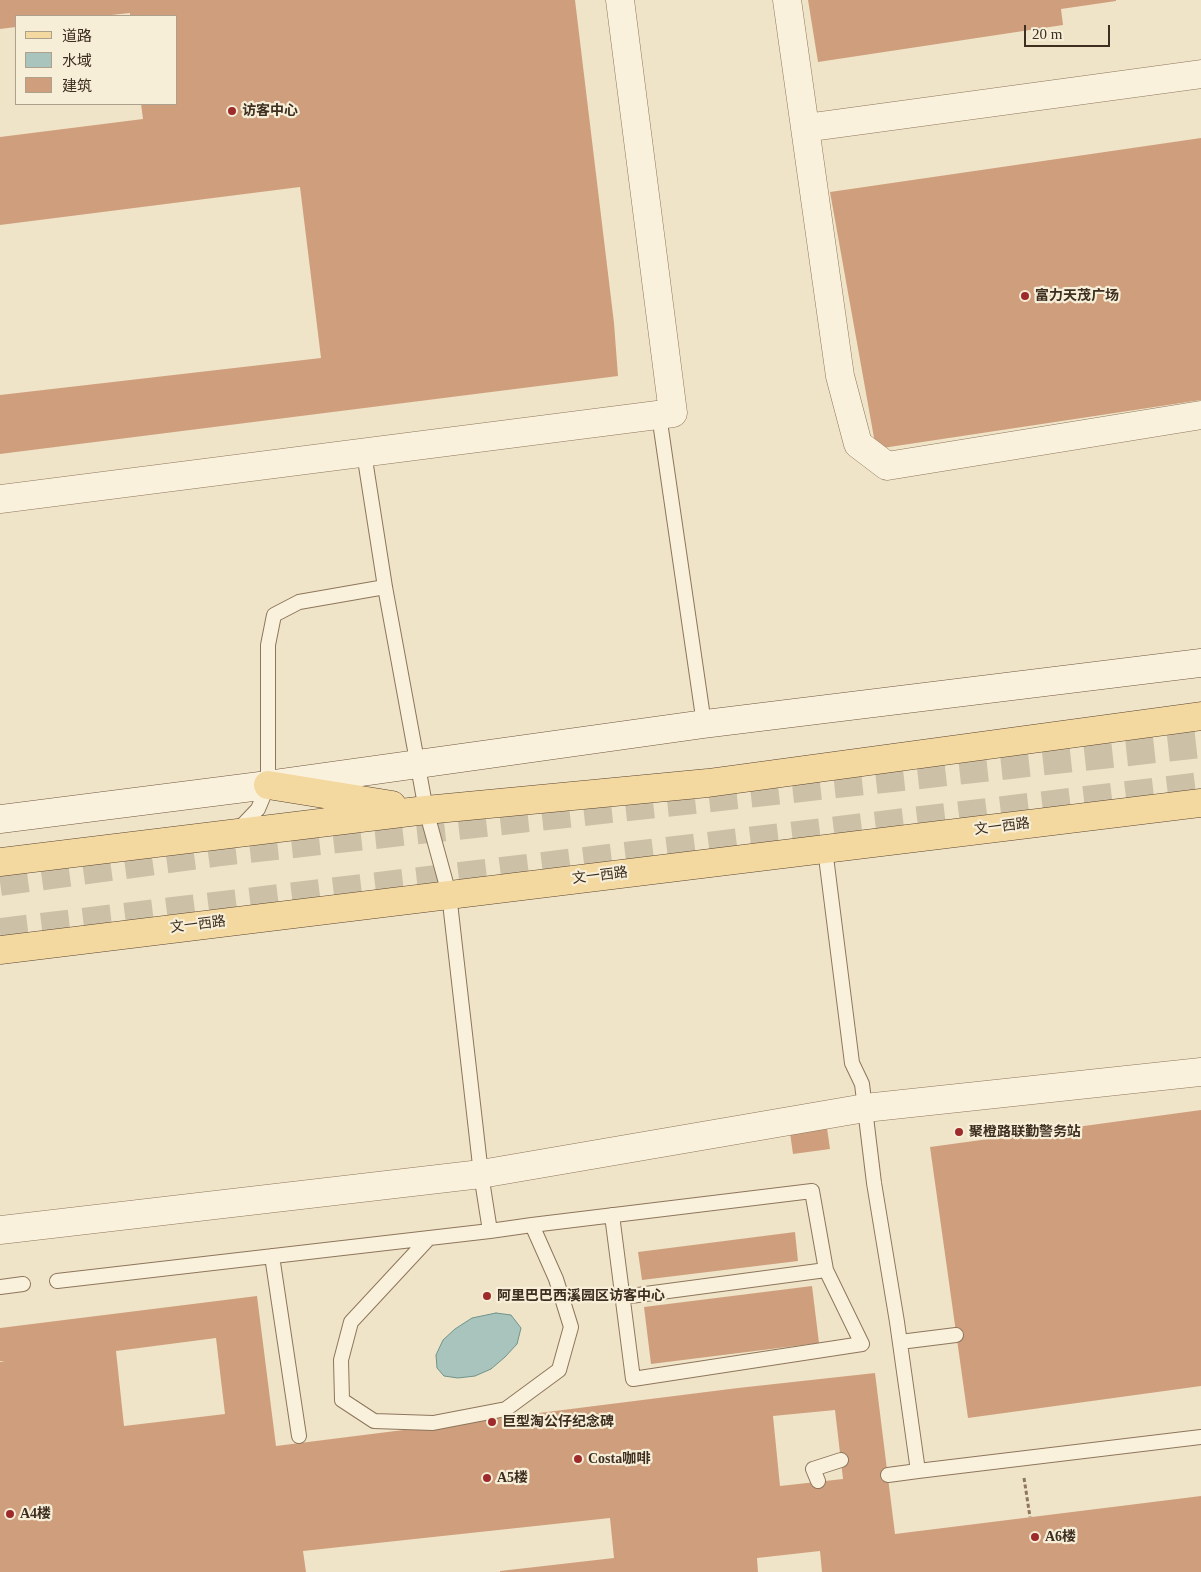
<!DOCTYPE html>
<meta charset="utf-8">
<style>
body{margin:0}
#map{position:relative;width:1201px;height:1572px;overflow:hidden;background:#f0e4c8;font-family:"Times New Roman","Noto Sans SC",serif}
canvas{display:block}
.legend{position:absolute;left:15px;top:15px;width:162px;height:90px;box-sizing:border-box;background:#f7eed8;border:1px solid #ada18e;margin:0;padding:6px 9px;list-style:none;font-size:15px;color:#3d2e20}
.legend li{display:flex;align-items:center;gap:10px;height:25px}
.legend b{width:25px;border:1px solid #ada18e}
.scale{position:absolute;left:1024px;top:25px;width:86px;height:22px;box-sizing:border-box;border:2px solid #3d2e20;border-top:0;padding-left:6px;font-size:15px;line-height:18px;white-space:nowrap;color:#3d2e20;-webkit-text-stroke:4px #f7eed8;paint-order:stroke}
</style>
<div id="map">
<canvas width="1201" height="1572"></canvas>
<ul class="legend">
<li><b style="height:6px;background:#f3d9a0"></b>道路</li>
<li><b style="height:14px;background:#a9c4bc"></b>水域</li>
<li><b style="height:14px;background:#cf9f7d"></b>建筑</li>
</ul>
<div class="scale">20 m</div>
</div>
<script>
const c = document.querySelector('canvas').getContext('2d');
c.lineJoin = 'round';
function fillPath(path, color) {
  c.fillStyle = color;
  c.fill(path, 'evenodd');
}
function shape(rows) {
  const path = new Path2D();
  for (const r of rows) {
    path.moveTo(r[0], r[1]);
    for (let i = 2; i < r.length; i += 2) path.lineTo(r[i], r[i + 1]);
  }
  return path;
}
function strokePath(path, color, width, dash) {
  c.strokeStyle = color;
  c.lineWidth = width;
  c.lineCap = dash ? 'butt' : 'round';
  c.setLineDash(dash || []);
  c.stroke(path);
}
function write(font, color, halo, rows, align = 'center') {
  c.font = font + ' "Times New Roman","Noto Sans SC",serif';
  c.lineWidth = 4.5;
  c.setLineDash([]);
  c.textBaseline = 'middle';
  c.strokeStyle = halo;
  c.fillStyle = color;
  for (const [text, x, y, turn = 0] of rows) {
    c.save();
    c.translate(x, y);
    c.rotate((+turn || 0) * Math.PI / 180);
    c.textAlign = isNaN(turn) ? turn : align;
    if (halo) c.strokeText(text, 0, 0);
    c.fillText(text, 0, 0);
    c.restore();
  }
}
const water = shape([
 [496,1313,511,1315,521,1328,517,1344,505,1357,491,1369,475,1376,458,1378,444,1376,437,1368,436,1355,443,1340,455,1329,472,1318,496,1313]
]);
fillPath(water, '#a9c4bc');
strokePath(water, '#6f938a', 1);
fillPath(shape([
 [0,0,575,0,614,323,618,376,0,454,0,395,321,358,300,187,0,225,0,137,143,119,141,104,176,104,176,16,130,16,130,13,102,16,16,16,16,27,0,29],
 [808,0,1116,0,1116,1,1061,9,1063,25,818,62],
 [1201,138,1201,400,876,449,830,192],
 [1201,1110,1201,1386,968,1418,930,1147],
 [827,1128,830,1149,793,1154,790,1133],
 [795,1232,798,1261,642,1280,638,1252],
 [812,1286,819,1343,651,1364,644,1307],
 [257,1296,276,1446,738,1388,875,1373,895,1534,1201,1496,1201,1572,822,1572,820,1551,757,1558,758,1572,500,1572,500,1571,614,1558,610,1518,303,1551,306,1572,0,1572,0,1362,5,1361,0,1361,0,1328],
 [216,1338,225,1414,124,1426,116,1351],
 [835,1410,843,1479,780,1486,773,1416]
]), '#cf9f7d');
strokePath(shape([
 [0,882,221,852,1201,744],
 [0,932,1201,786]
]), '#ccc0a6', 28, [28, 14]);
const lane = shape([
 [659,415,704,724],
 [364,453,385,587,426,810,449,894,481,1174,490,1231],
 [237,831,258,809,268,785,268,645,274,615,299,602,385,587],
 [825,849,852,1063,862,1084,874,1183,897,1322,918,1471,1201,1437],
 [429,1238,351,1322,341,1360,342,1400,374,1421,433,1423,506,1409,559,1370,571,1327,556,1279,532,1225],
 [272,1256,299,1436],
 [57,1281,490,1231,532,1225,812,1191,826,1270,862,1344,633,1379,612,1215],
 [0,1287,23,1284],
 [623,1297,826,1270],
 [900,1342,956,1335],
 [888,1475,918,1471],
 [818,1481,813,1469,841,1460]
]);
const street = shape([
 [787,0,840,376,858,444,887,466,1201,415],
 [805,128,1201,74],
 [0,499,673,413,620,0],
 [0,1230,481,1174,865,1108,1201,1072]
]);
const secondary = shape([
 [0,819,268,785,704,724,1201,663]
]);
const primary = shape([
 [268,785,392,805],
 [0,862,426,810,708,783,1201,716],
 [0,950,1201,803]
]);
strokePath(lane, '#8d765c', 16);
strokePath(street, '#8d765c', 29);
strokePath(secondary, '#6f573f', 29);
strokePath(primary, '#5b4430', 29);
strokePath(shape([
 [1024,1478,1030,1517]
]), '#8d765c', 3, [4, 2.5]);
strokePath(lane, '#faf1dc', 14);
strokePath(street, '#faf1dc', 28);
strokePath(secondary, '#faf1dc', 28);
strokePath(primary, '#f3d9a0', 28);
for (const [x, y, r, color] of [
 [232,111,5,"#9e2a2b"],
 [1025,296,5,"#9e2a2b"],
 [959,1132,5,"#9e2a2b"],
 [487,1296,5,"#9e2a2b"],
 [492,1422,5,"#9e2a2b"],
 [578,1459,5,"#9e2a2b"],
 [487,1478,5,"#9e2a2b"],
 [10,1514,5,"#9e2a2b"],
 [1035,1537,5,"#9e2a2b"]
]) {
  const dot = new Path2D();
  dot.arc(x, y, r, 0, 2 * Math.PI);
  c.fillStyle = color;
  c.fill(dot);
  strokePath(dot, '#f7eed8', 2);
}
write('bold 14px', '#3d2e20', '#f7eed8', [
 ["访客中心",242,111],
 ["富力天茂广场",1035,296],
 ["聚橙路联勤警务站",969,1132],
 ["阿里巴巴西溪园区访客中心",497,1296],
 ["巨型淘公仔纪念碑",502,1422],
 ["Costa咖啡",588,1459],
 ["A5楼",497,1478],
 ["A4楼",20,1514],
 ["A6楼",1045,1537]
], 'left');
write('14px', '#3d2e20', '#f7eed8', [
 ["文一西路",1002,827,-7],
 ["文一西路",600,876,-7],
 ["文一西路",198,925,-7]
]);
</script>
